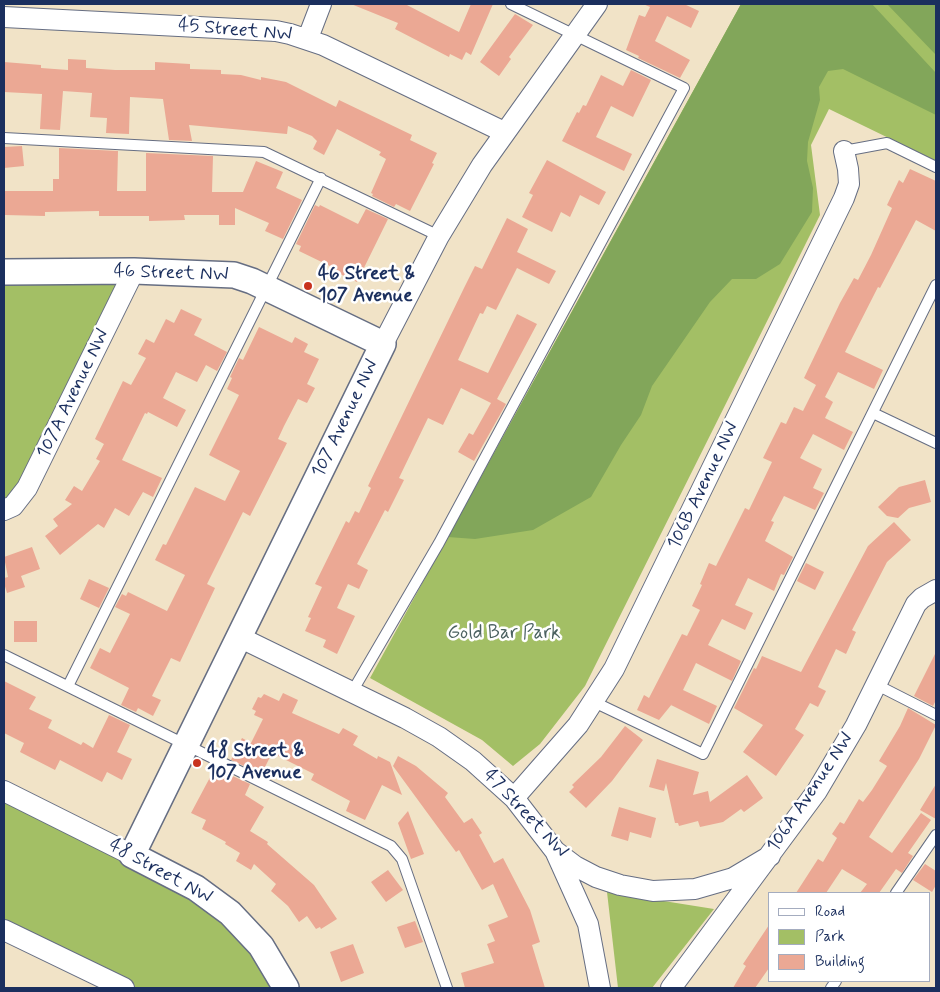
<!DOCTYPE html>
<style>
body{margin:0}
#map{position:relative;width:940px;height:992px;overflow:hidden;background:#f1e3c7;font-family:Mynerve,sans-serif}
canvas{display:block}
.frame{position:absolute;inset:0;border:5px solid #1b2f5e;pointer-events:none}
.legend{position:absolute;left:768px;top:892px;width:162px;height:90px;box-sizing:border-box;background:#fff;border:1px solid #a4acbf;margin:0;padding:6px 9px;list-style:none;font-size:15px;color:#1b2f5e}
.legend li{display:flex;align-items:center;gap:10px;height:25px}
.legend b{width:25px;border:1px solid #a4acbf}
</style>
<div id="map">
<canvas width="940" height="992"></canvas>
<div class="frame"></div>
<ul class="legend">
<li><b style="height:6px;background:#fff"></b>Road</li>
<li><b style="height:14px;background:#a3bf65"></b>Park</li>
<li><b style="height:14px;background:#eba894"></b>Building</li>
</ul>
</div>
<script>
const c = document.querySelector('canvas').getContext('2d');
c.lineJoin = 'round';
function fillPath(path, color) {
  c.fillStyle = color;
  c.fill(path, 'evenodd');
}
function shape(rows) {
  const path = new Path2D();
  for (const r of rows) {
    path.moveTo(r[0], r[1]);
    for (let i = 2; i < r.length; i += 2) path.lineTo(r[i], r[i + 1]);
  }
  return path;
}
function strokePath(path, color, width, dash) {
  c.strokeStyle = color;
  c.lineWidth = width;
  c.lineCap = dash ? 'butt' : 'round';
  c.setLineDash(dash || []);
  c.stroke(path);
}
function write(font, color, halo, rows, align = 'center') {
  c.font = font + ' Mynerve,sans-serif';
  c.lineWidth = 5;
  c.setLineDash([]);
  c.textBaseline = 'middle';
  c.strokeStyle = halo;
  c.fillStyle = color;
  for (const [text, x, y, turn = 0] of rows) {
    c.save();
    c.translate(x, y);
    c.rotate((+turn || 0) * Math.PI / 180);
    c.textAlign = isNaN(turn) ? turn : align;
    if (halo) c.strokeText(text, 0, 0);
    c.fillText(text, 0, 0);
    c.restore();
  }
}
fillPath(shape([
 [741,4,936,4,936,161,829,109,811,145,820,215,585,686,540,744,513,766,482,740,370,678],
 [134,271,4,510,4,272],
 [4,791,180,879,286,988,124,988,4,930],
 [607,892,714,909,652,988,618,988]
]), '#a3bf65');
fillPath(shape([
 [741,4,872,4,936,73,936,115,843,69,828,71,819,87,820,100,808,142,807,161,813,188,812,212,780,264,756,279,732,279,710,302,652,386,641,415,621,445,591,497,533,530,475,539,448,537],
 [887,4,936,4,936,55]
]), '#82a65a');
fillPath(shape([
 [351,4,405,4,459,32,471,4,493,4,471,55,466,52,462,60,450,54,449,57,395,29,398,23],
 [643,4,684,4,699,11,691,28,667,16,655,41,690,60,680,78,638,58,639,56,626,50,639,15,645,17,650,7],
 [515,14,533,25,509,57,511,59,499,76,480,62],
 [68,59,86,60,86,68,115,70,155,70,155,62,190,64,190,69,221,70,221,74,241,75,261,80,261,77,286,82,336,107,339,100,412,135,410,140,437,153,432,163,434,164,410,211,396,204,394,207,372,196,373,194,371,193,386,159,379,155,381,152,337,129,324,155,313,149,317,141,312,136,288,126,287,134,189,125,192,141,169,140,163,99,130,97,129,134,106,133,107,118,90,117,92,93,63,91,60,130,40,129,42,94,4,92,4,62,41,65,41,68,68,70],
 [631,70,651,80,633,117,611,106,596,137,632,154,624,171,562,141,577,112,579,113,583,105,586,106,601,75,623,86],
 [22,146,24,166,4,168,4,147],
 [59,148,118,151,117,191,146,191,146,153,213,156,212,192,243,192,256,161,283,172,276,188,302,200,283,239,265,231,269,223,235,208,235,225,219,225,219,215,184,215,185,220,149,221,149,216,99,216,99,211,45,212,45,216,5,215,5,191,53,191,53,179,59,179],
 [547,160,606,192,599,205,580,195,570,217,561,212,552,232,522,217,533,195,529,193],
 [910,169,936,181,936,231,916,220,880,288,878,287,845,352,883,370,874,389,838,372,825,397,833,402,825,418,853,432,844,450,813,434,800,458,822,469,813,488,824,493,815,510,784,496,771,521,774,522,765,541,793,557,784,575,781,574,774,591,748,578,735,605,753,613,745,630,722,619,708,645,741,661,732,681,696,663,683,690,717,706,709,724,671,705,672,704,659,720,637,710,644,695,649,698,682,634,687,636,700,610,692,606,702,585,700,584,709,563,716,566,745,508,749,510,772,462,763,458,781,422,786,424,794,407,803,411,816,385,804,378,840,303,854,278,858,280,871,255,892,208,887,205,899,180,903,183],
 [315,205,319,207,320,205,358,224,366,209,388,219,357,282,329,269,330,266,299,251,301,246,296,244],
 [507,218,528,229,517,252,556,271,549,284,517,268,496,310,487,306,483,314,480,313,458,360,488,373,517,314,537,324,497,399,506,404,474,461,458,452,469,433,473,435,491,403,461,388,443,425,428,418,399,478,404,480,388,512,385,510,357,564,368,570,359,589,348,584,337,608,355,616,337,654,323,647,326,640,305,631,311,618,308,617,322,587,315,584,346,521,349,523,355,511,359,513,371,488,368,486,464,288,475,266,482,269],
 [181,309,202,319,194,335,227,352,217,371,206,365,197,382,176,372,163,398,186,410,177,427,148,412,147,414,145,413,122,460,162,478,153,497,143,492,129,516,115,508,104,528,98,524,60,555,45,536,58,526,53,519,72,504,65,500,74,486,82,491,100,461,96,459,104,444,95,439,123,381,131,385,146,358,138,354,146,339,154,343,166,319,174,323],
 [259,327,292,343,295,337,308,344,304,352,319,359,307,384,315,388,307,403,298,399,284,426,278,439,287,443,250,516,243,512,207,584,215,588,180,662,171,658,152,696,161,700,153,716,138,708,136,712,121,705,129,688,90,668,100,648,110,653,130,614,115,607,122,594,126,596,128,592,167,611,185,575,155,560,163,544,166,545,195,487,225,501,240,471,209,455,239,395,227,389,232,378,230,377,239,358,243,360],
 [925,480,931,502,909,508,898,518,887,516,878,507,899,487],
 [894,522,911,540,887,562,852,630,856,632,846,654,836,649,818,687,826,691,818,707,810,703,795,729,804,735,776,776,743,752,763,725,734,708,754,668,756,669,762,656,801,672,868,546],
 [32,547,40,569,21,576,25,587,7,593,4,583,4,578,8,577,4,557],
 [806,563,824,572,815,590,797,581],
 [89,579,109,588,99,608,80,599],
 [14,621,37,621,37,642,14,642],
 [936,652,936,700,933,706,914,696],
 [4,681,36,697,29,709,52,720,48,728,81,745,83,742,93,748,109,715,130,725,117,752,132,759,122,780,107,772,102,782,60,760,55,770,20,752,24,743,4,733],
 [283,693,298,700,292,713,339,734,343,728,358,736,353,745,377,759,378,756,390,762,402,795,382,785,365,820,346,811,350,801,311,780,314,774,272,753,264,769,260,767,257,772,231,760,242,738,251,743,263,719,254,715,256,711,252,709,258,697,261,698,264,694,279,701],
 [908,708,936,725,919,759,869,837,892,853,921,813,931,820,908,853,913,856,902,873,896,869,879,893,860,893,867,884,842,869,826,893,796,893,818,859,823,862,837,838,832,834,840,822,844,824,859,799,863,802,872,790,887,766,879,761,900,726],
 [625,726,643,740,612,781,586,808,569,792,574,787,572,785,601,757],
 [398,756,416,766,448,793,445,797,464,823,472,818,482,833,479,835,494,863,503,858,530,910,540,942,532,945,545,988,465,988,461,973,494,963,487,944,495,941,488,925,508,917,493,884,482,890,459,850,456,852,393,766],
 [657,759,699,772,693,795,708,791,710,802,747,775,763,798,744,812,741,809,723,822,700,827,698,821,679,826,678,823,675,823,666,783,664,791,649,787],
 [215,768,250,784,245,795,264,807,250,831,268,842,267,844,314,885,337,919,321,929,320,927,316,929,307,916,299,922,288,906,271,891,276,884,254,864,251,870,236,861,240,853,225,844,226,842,202,829,206,820,191,813],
 [936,784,936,819,920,810],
 [619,807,656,818,651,838,630,832,628,841,611,836],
 [408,811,424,854,411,859,398,823],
 [925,864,936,871,936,885,932,892,913,880],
 [388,870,403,890,386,902,371,882],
 [415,921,423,942,405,948,397,927],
 [769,925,769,968,755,988,733,988,746,966,743,964],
 [353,944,364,973,341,982,330,952]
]), '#eba894');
const service = shape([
 [4,138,264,152,439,236],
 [844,151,887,143,936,167],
 [873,413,936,443],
 [4,655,391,846,402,859,447,988],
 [877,685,936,715],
 [68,686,321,178],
 [352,692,439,543,684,88,511,4],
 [594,702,703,754,936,285],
 [896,893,936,835],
 [831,988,836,981]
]);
const minor = shape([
 [4,17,276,31,290,34,323,45,504,132],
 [308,38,321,4],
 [383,344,439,236,482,165,597,4],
 [4,510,13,506,27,488,134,271],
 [239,637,405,718,439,737,473,761,514,798,555,851,575,866,596,877,620,885,653,891,695,889,733,878,770,856],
 [4,791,132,855],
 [514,798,578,725,614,669,844,198,849,184,848,169,844,151],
 [556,853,588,924,600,988],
 [4,930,124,988],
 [671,988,817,791,856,725,916,604,922,598,936,590]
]);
const tertiary = shape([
 [4,272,134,271,234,275,252,281,383,344,132,855,196,888,230,913,261,946,286,988]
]);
strokePath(service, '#666e83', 12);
strokePath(minor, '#666e83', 22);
strokePath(tertiary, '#666e83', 28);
strokePath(service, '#fff', 10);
strokePath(minor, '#fff', 20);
strokePath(tertiary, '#fff', 25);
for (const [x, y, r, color] of [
 [308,286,5,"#c8321e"],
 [197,763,5,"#c8321e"]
]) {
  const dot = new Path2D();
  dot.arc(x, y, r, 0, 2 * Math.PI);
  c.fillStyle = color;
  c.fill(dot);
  strokePath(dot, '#fff', 2);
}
write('19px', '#1b2f5e', '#fff', [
 ["45 Street NW",235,31,5],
 ["46 Street NW",171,274,2],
 ["107A Avenue NW",74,394,-64],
 ["107 Avenue NW",346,419,-64],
 ["106B Avenue NW",704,486,-64],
 ["106A Avenue NW",811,793,-56],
 ["47 Street NW",525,814,47],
 ["48 Street NW",160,872,29]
]);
write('bold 19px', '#1b2f5e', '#fff', [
 ["46 Street &",318,275],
 ["107 Avenue",318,297],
 ["48 Street &",207,752],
 ["107 Avenue",207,774]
], 'left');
write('19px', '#4b6160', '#fff', [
 ["Gold Bar Park",504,634]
]);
</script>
